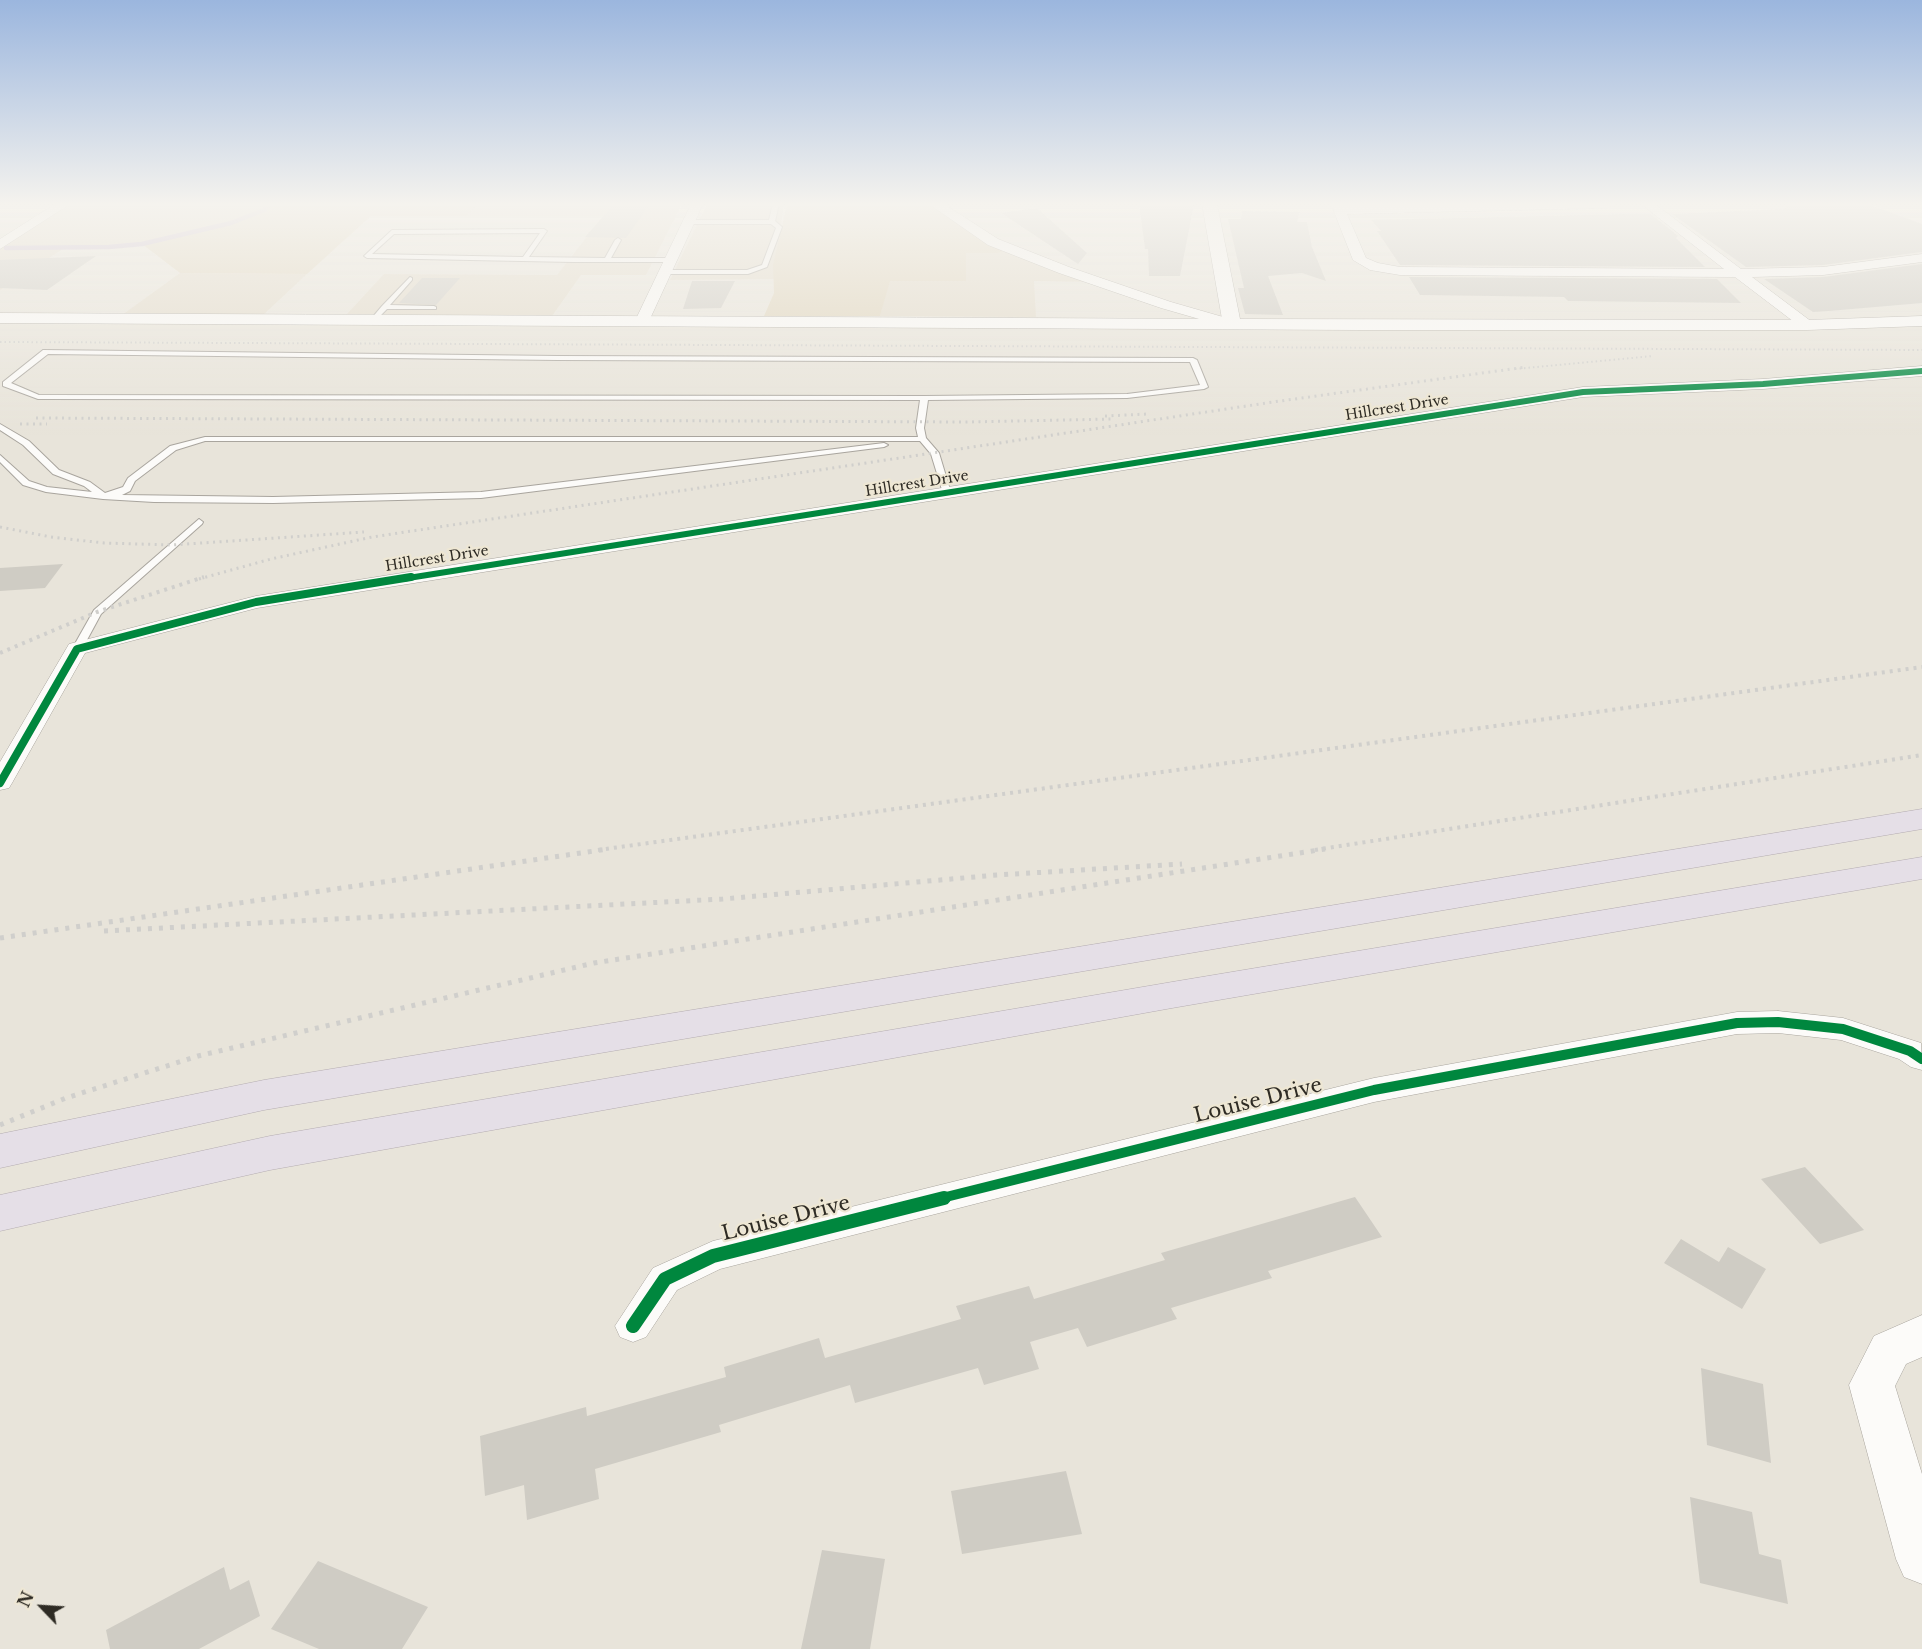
<!DOCTYPE html>
<style>
body{margin:0}
#map{position:relative;width:1922px;height:1649px;overflow:hidden;background:#e8e4da;font-family:"Libre Baskerville",serif}
canvas{display:block}
.north{position:absolute;left:12px;top:1577px;width:60px;height:60px;-webkit-text-stroke:4px #eee7d4;paint-order:stroke;rotate:295deg;font-size:16px;font-weight:700;line-height:24px;text-align:center;color:#2e2b24}
.north::after{content:'';display:block;margin:auto;width:21px;height:27px;background:#2e2b24;clip-path:polygon(50% 0,100% 100%,50% 72%,0 100%)}
</style>
<div id="map">
<canvas width="1922" height="1649"></canvas>
<div class="north">N</div>
</div>
<script>
const c = document.querySelector('canvas').getContext('2d');
c.lineJoin = 'round';
function fillPath(path, color) {
  c.fillStyle = color;
  c.fill(path, 'evenodd');
}
function shape(rows) {
  const path = new Path2D();
  for (const r of rows) {
    path.moveTo(r[0], r[1]);
    for (let i = 2; i < r.length; i += 2) path.lineTo(r[i], r[i + 1]);
  }
  return path;
}
function strokePath(path, color, width, dash) {
  c.strokeStyle = color;
  c.lineWidth = width;
  c.lineCap = dash ? 'butt' : 'round';
  c.setLineDash(dash || []);
  c.stroke(path);
}
function write(font, color, halo, rows, align = 'center') {
  c.font = font + ' "Libre Baskerville",serif';
  c.lineWidth = 4.5;
  c.setLineDash([]);
  c.textBaseline = 'middle';
  c.strokeStyle = halo;
  c.fillStyle = color;
  for (const [text, x, y, turn = 0] of rows) {
    c.save();
    c.translate(x, y);
    c.rotate((+turn || 0) * Math.PI / 180);
    c.textAlign = isNaN(turn) ? turn : align;
    if (halo) c.strokeText(text, 0, 0);
    c.fillText(text, 0, 0);
    c.restore();
  }
}
fillPath(shape([
 [64,204,270,204,264,210,246,218,172,238,109,247,66,247,0,290,0,244],
 [477,204,682,204,646,275,581,275,552,316,347,314,384,274,557,275,603,216,467,216],
 [707,204,784,204,774,279,670,280],
 [1011,249,1099,282,1034,281,1036,317,880,316,889,281,966,280,965,253,998,253],
 [180,273,307,274,263,315,122,315]
]), '#e2dac9');
fillPath(shape([
 [270,204,477,204,467,216,371,216,307,274,180,273,142,244,231,223,264,210],
 [787,204,935,204,1011,249,998,253,966,253,966,281,890,281,880,316,764,316,774,293,773,265]
]), '#dfd4bb');
strokePath(shape([
 [6,248,109,247,142,244,231,223,264,210,270,204]
]), '#c8b9cf', 4.5);
fillPath(shape([
 [614,204,650,204,626,238,585,237],
 [1139,204,1194,204,1180,276,1149,276,1148,249,1145,249],
 [1786,204,1868,204,1922,224,1922,252,1823,265,1746,267,1672,214,1785,209],
 [1037,208,1087,253,1078,264,1001,213],
 [1242,211,1300,212,1297,222,1307,222,1312,247,1326,281,1302,273,1268,276,1283,315,1245,314,1238,288,1244,288,1228,219,1241,219],
 [1625,214,1651,214,1678,236,1676,238,1705,267,1400,265,1377,231,1381,231,1371,220],
 [96,256,47,290,0,288,0,260],
 [1922,264,1922,303,1829,311,1813,312,1764,279,1823,277],
 [1409,277,1717,279,1741,303,1568,301,1564,297,1420,295],
 [422,278,460,278,436,305,399,303],
 [692,281,735,281,721,308,683,309],
 [63,564,45,588,0,591,0,568],
 [1805,1167,1864,1230,1820,1244,1761,1179],
 [1355,1197,1382,1237,1268,1271,1272,1278,1171,1308,1177,1319,1087,1347,1078,1328,1030,1342,1039,1369,984,1385,978,1368,855,1403,850,1385,719,1425,721,1432,595,1469,599,1499,527,1520,524,1485,485,1496,480,1436,586,1407,587,1416,726,1377,724,1367,819,1338,825,1358,961,1319,956,1306,1029,1286,1034,1299,1165,1260,1161,1253],
 [1681,1239,1719,1262,1728,1247,1766,1269,1742,1309,1664,1263],
 [1701,1368,1763,1384,1771,1463,1707,1445],
 [1066,1471,1082,1534,962,1554,951,1491],
 [1690,1497,1752,1512,1759,1554,1781,1560,1788,1604,1700,1583],
 [822,1550,885,1559,870,1649,801,1649],
 [318,1561,428,1607,402,1649,319,1649,271,1629],
 [224,1567,230,1590,249,1580,260,1616,199,1649,110,1649,106,1630]
]), '#cfccc4');
const service = shape([
 [773,204,779,204,775,221,782,227,767,267,748,274,665,274,662,272,665,270,747,270,762,265,776,228,771,224,689,224,686,222,689,220,769,220,773,204],
 [544,229,547,231,529,257,605,258,615,240,618,238,621,240,611,258,671,258,674,260,671,262,573,262,367,258,364,256,392,230,544,229],
 [540,233,523,257,372,254,394,234,540,233],
 [410,277,412,278,412,280,390,305,434,306,436,307,436,309,387,309,375,321,371,321,371,319,382,306,410,277],
 [43,350,558,356,1193,358,1197,360,1208,387,1204,389,1127,398,928,400,924,428,926,438,939,453,951,493,947,496,943,493,931,454,920,441,205,441,176,450,135,481,130,491,122,495,273,497,481,492,884,443,888,445,884,447,481,498,273,503,154,502,103,499,46,492,23,485,0,462,0,455,29,481,47,487,92,492,84,486,53,474,23,445,0,430,0,424,29,441,59,470,90,482,105,493,123,487,128,478,170,446,205,437,918,437,916,428,920,400,38,399,3,386,3,382,43,350],
 [48,354,558,360,1190,362,1200,385,1127,394,924,396,39,395,11,383,48,354],
 [199,519,203,522,202,524,101,614,81,651,73,651,72,649,94,610,199,519]
]);
const minor = shape([
 [55,204,70,204,0,249,0,239,55,204],
 [691,204,703,204,649,321,647,324,637,324,635,321,691,204],
 [929,204,944,204,998,239,1069,267,1171,302,1237,321,1239,324,1237,327,1227,327,1161,308,1059,273,988,245,929,204],
 [1331,204,1614,204,1608,208,1347,214,1366,258,1378,263,1400,267,1724,269,1641,204,1655,204,1741,269,1823,267,1922,254,1922,262,1823,275,1752,277,1812,322,1814,325,1812,328,1807,329,1802,328,1735,277,1400,275,1370,270,1353,260,1331,204],
 [1922,366,1922,376,1763,389,1583,397,257,608,85,653,12,783,9,788,0,790,0,762,69,644,256,596,1583,387,1763,379,1922,366],
 [1778,1011,1843,1018,1921,1043,1922,1070,1911,1067,1899,1059,1841,1040,1778,1033,1737,1034,1374,1102,720,1269,677,1290,646,1337,633,1342,620,1337,615,1326,653,1268,713,1241,1374,1078,1737,1012,1778,1011]
]);
const tertiary = shape([
 [1202,204,1217,204,1240,319,1807,320,1922,316,1922,326,1807,330,1358,330,0,323,0,313,1222,319,1202,204],
 [1922,1315,1922,1357,1906,1364,1895,1386,1922,1474,1922,1584,1904,1577,1896,1559,1849,1385,1874,1336,1922,1315]
]);
const motorway = shape([
 [1922,809,1922,829,264,1110,0,1168,0,1134,264,1080,1922,809],
 [1922,857,1922,879,1172,1008,270,1170,0,1231,0,1195,270,1136,1172,982,1922,857]
]);
strokePath(service, '#a9a59e', 2);
strokePath(minor, '#a9a59e', 1);
strokePath(tertiary, '#a9a59e', 1);
strokePath(motorway, '#b4acb1', 1);
fillPath(service, '#fcfbf9');
fillPath(minor, '#fcfbf9');
fillPath(tertiary, '#fcfbf9');
fillPath(motorway, '#e5dfe7');
strokePath(shape([
 [0,342,1922,350],
 [1515,369,1653,356]
]), '#d0cfcc', 2, [1.5, 3]);
strokePath(shape([
 [1105,416,1147,414],
 [36,418,967,422,1113,419],
 [20,424,47,424],
 [0,527,51,537,104,543,172,545,364,532],
 [199,579,271,559,372,537,1273,402,1526,367]
]), '#d0cfcc', 3, [2, 4.5]);
strokePath(shape([
 [0,653,97,612,204,577],
 [598,850,1922,667],
 [1315,850,1922,755]
]), '#d0cfcc', 4, [3, 5]);
strokePath(shape([
 [104,931,723,899,997,875,1182,864],
 [0,938,608,849],
 [0,1125,66,1098,198,1056,594,963,1325,849]
]), '#d0cfcc', 5, [4, 7]);
strokePath(shape([
 [402,579,1583,392,1763,384,1922,371]
]), '#00873e', 6);
strokePath(shape([
 [0,783,77,649,256,602,411,577]
]), '#00873e', 8);
strokePath(shape([
 [938,1199,1374,1090,1737,1023,1778,1022,1843,1029,1910,1051,1922,1059]
]), '#00873e', 10);
strokePath(shape([
 [633,1326,665,1279,713,1256,944,1198]
]), '#00873e', 14);
const sky = c.createLinearGradient(0, 0, 0, 435);
sky.addColorStop(0, '#9bb6de');
sky.addColorStop(0.47, '#f5f3ee');
sky.addColorStop(1, '#f5f3ee00');
c.fillStyle = sky;
c.fillRect(0, 0, 1922, 435);
write('14px', '#2e2b24', '#eee7d4', [
 ["Hillcrest Drive",1397,408,-9],
 ["Hillcrest Drive",917,484,-9],
 ["Hillcrest Drive",437,559,-9]
]);
write('20px', '#2e2b24', '#eee7d4', [
 ["Louise Drive",1258,1101,-14],
 ["Louise Drive",786,1219,-14]
]);
</script>
